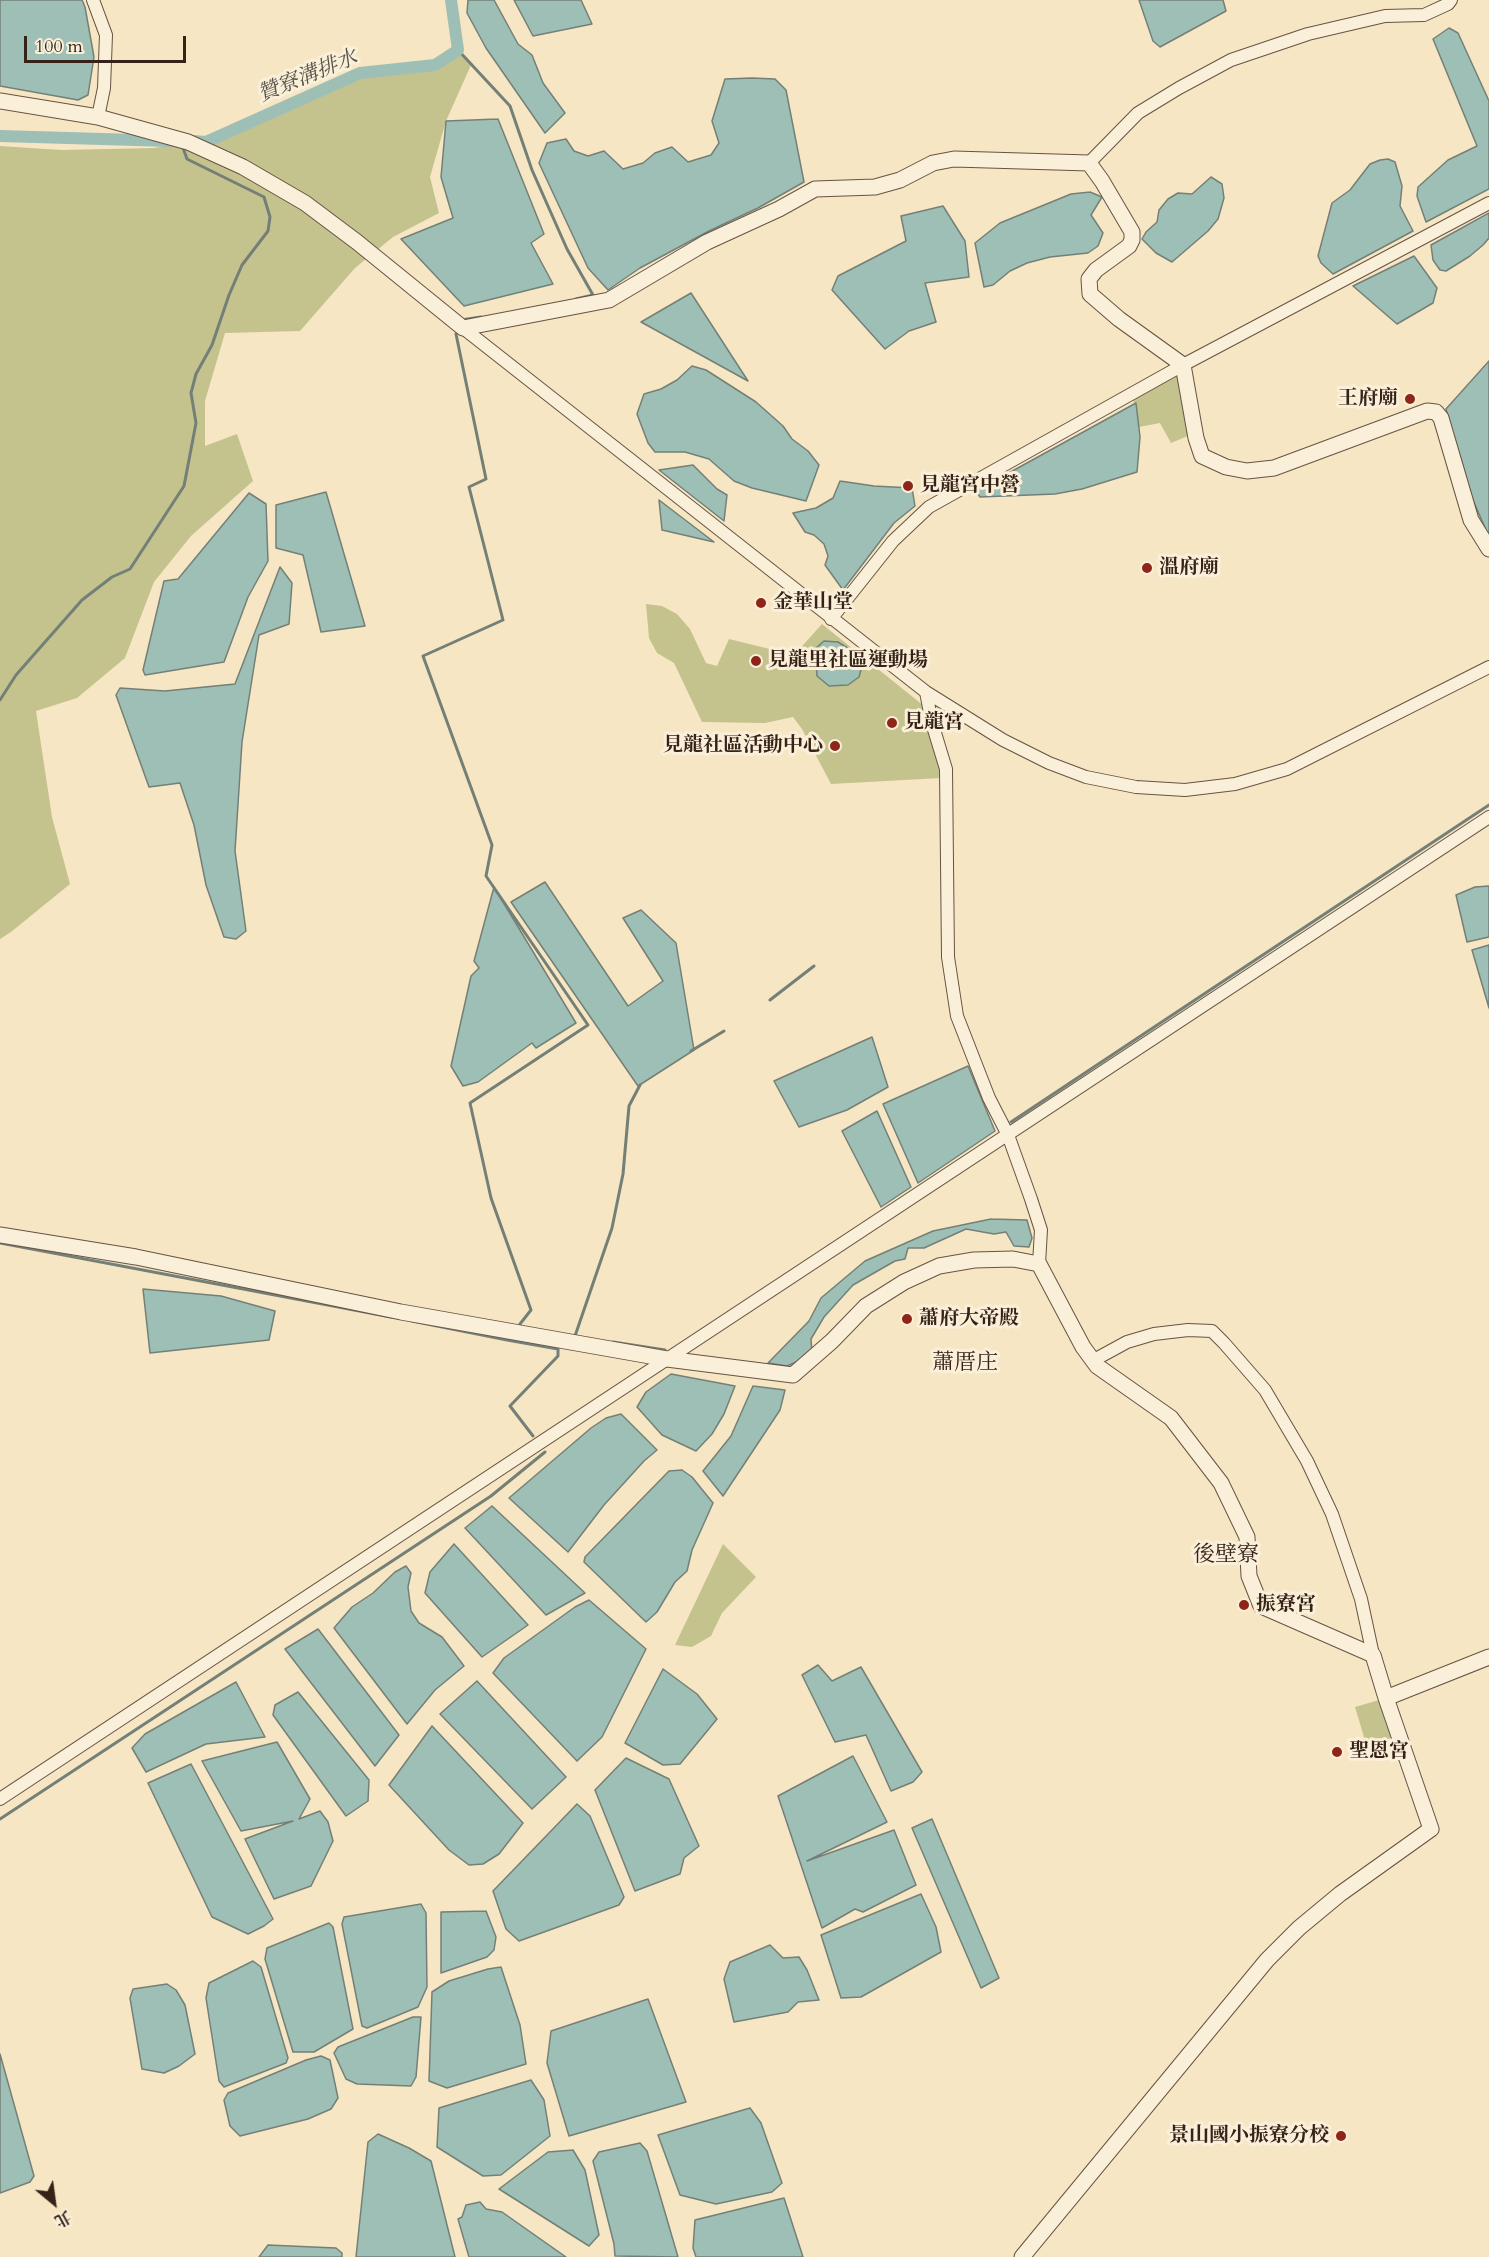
<!DOCTYPE html>
<meta charset="utf-8">
<style>
body{margin:0}
#map{position:relative;width:1489px;height:2257px;overflow:hidden;background:#f7e6c3;font-family:Cardo,"Noto Serif TC",serif}
canvas{display:block}
.north{position:absolute;left:24px;top:2173px;width:60px;height:60px;-webkit-text-stroke:4px #faefd8;paint-order:stroke;rotate:151deg;font-size:16px;font-weight:700;line-height:24px;text-align:center;color:#362219}
.north::after{content:'';display:block;margin:auto;width:21px;height:27px;background:#362219;clip-path:polygon(50% 0,100% 100%,50% 72%,0 100%)}
.scale{position:absolute;left:24px;top:36px;width:162px;height:27px;box-sizing:border-box;border:3px solid #362219;border-top:0;padding-left:8px;font-size:18px;line-height:21px;white-space:nowrap;color:#362219;-webkit-text-stroke:4px #faefd8;paint-order:stroke}
</style>
<div id="map">
<canvas width="1489" height="2257"></canvas>
<div class="north">北</div>
<div class="scale">100 m</div>
</div>
<script>
const c = document.querySelector('canvas').getContext('2d');
c.lineJoin = 'round';
function fillPath(path, color) {
  c.fillStyle = color;
  c.fill(path, 'evenodd');
}
function shape(rows) {
  const path = new Path2D();
  for (const r of rows) {
    path.moveTo(r[0], r[1]);
    for (let i = 2; i < r.length; i += 2) path.lineTo(r[i], r[i + 1]);
  }
  return path;
}
function strokePath(path, color, width, dash) {
  c.strokeStyle = color;
  c.lineWidth = width;
  c.lineCap = dash ? 'butt' : 'round';
  c.setLineDash(dash || []);
  c.stroke(path);
}
function write(font, color, halo, rows, align = 'center') {
  c.font = font + ' Cardo,"Noto Serif TC",serif';
  c.lineWidth = 6;
  c.setLineDash([]);
  c.textBaseline = 'middle';
  c.strokeStyle = halo;
  c.fillStyle = color;
  for (const [text, x, y, turn = 0] of rows) {
    c.save();
    c.translate(x, y);
    c.rotate((+turn || 0) * Math.PI / 180);
    c.textAlign = isNaN(turn) ? turn : align;
    if (halo) c.strokeText(text, 0, 0);
    c.fillText(text, 0, 0);
    c.restore();
  }
}
fillPath(shape([
 [458,50,471,65,446,121,430,177,439,213,393,237,355,268,300,331,225,333,205,401,205,446,237,434,253,481,191,536,154,582,125,658,77,698,36,711,52,817,70,884,11,932,0,939,0,146,61,150,154,148,193,141,273,112,350,79,372,72,435,65],
 [1183,365,1195,433,1171,443,1160,423,1139,427,1132,394],
 [646,604,662,606,677,614,690,629,706,663,717,666,729,639,794,655,822,624,929,710,941,764,941,778,831,784,802,729,793,717,765,723,702,722,674,663,657,653,649,638],
 [723,1544,756,1577,722,1613,711,1636,692,1647,675,1645],
 [1386,1698,1399,1735,1367,1747,1355,1707]
]), '#c4c38e');
const water = shape([
 [0,0,82,0,85,7,94,57,88,95,78,100,0,86,0,0],
 [468,0,494,0,518,44,532,55,543,83,565,113,545,133,486,48,467,13,468,0],
 [514,0,581,0,592,24,533,36,514,0],
 [1139,0,1223,0,1226,11,1160,47,1153,41,1139,0],
 [1449,28,1458,33,1489,101,1489,189,1426,222,1417,196,1418,187,1448,160,1477,146,1433,39,1449,28],
 [752,78,775,79,786,90,804,182,758,208,709,231,640,268,608,290,588,268,539,163,547,143,566,139,574,151,588,156,604,151,623,169,643,163,655,153,672,147,688,162,711,155,719,143,712,121,725,79,752,78],
 [498,119,544,234,531,243,553,284,464,306,401,239,453,218,441,177,446,121,498,119],
 [1388,159,1395,162,1402,186,1400,206,1413,231,1333,274,1321,263,1318,256,1332,203,1350,190,1370,164,1380,160,1388,159],
 [1211,177,1222,184,1224,198,1218,219,1208,231,1172,262,1156,253,1142,239,1146,232,1157,222,1159,210,1168,199,1178,193,1192,194,1211,177],
 [1090,192,1102,197,1091,215,1103,233,1098,246,1088,253,1050,257,1027,263,1010,271,993,285,984,287,975,243,1000,223,1071,194,1090,192],
 [943,206,965,241,969,277,925,283,936,322,909,331,885,349,832,290,838,276,906,241,901,216,943,206],
 [1489,213,1489,238,1483,245,1470,256,1446,271,1440,270,1433,260,1431,245,1489,213],
 [1414,256,1437,288,1433,303,1397,324,1353,286,1414,256],
 [691,293,748,381,641,322,691,293],
 [1489,361,1489,537,1462,475,1446,409,1489,361],
 [692,366,706,370,756,402,783,426,792,439,808,451,819,465,806,501,752,488,734,481,709,459,685,452,655,452,648,443,637,414,644,394,661,389,677,380,692,366],
 [1136,403,1140,437,1137,472,1082,489,1055,494,980,497,976,491,1136,403],
 [693,465,717,489,727,495,724,521,659,470,693,465],
 [840,481,874,486,912,488,915,506,894,523,843,590,825,565,828,556,824,544,814,535,805,532,793,513,816,508,833,498,840,481],
 [326,492,365,626,321,632,303,555,276,548,276,505,326,492],
 [249,493,266,504,268,561,248,597,224,662,145,675,143,670,164,581,178,579,249,493],
 [659,500,714,542,662,530,659,500],
 [280,567,292,583,289,624,259,635,242,742,235,851,246,931,236,939,224,937,206,885,194,825,180,783,149,787,116,695,120,688,165,691,235,684,280,567],
 [824,641,838,642,857,654,862,666,859,677,848,685,829,686,817,676,815,649,824,641],
 [545,882,628,1006,663,981,623,918,641,910,676,943,694,1050,638,1086,511,902,545,882],
 [1489,886,1489,937,1467,942,1456,895,1475,887,1489,886],
 [494,887,576,1023,536,1048,532,1043,478,1082,463,1086,451,1066,471,976,479,968,474,961,494,887],
 [1489,945,1489,1008,1472,950,1489,945],
 [872,1037,888,1087,847,1110,799,1127,774,1081,872,1037],
 [968,1066,995,1131,918,1183,883,1104,968,1066],
 [877,1111,911,1187,881,1207,842,1131,877,1111],
 [991,1219,1027,1220,1032,1238,1029,1247,1014,1246,1006,1232,994,1234,966,1229,924,1248,908,1248,905,1259,895,1261,853,1285,824,1317,811,1339,812,1352,801,1360,787,1366,768,1363,809,1321,821,1298,865,1261,933,1231,991,1219],
 [143,1289,221,1296,275,1311,269,1340,150,1353,143,1289],
 [671,1374,735,1386,724,1414,712,1434,696,1451,662,1435,637,1407,646,1392,671,1374],
 [753,1386,785,1390,780,1410,723,1496,703,1471,731,1436,753,1386],
 [621,1414,657,1450,644,1461,604,1505,568,1552,509,1498,591,1428,606,1418,621,1414],
 [682,1470,692,1477,713,1503,692,1550,687,1571,675,1582,657,1612,646,1622,584,1562,585,1557,669,1471,682,1470],
 [492,1506,585,1593,546,1615,465,1528,492,1506],
 [454,1544,528,1625,482,1657,425,1593,430,1572,454,1544],
 [406,1566,411,1573,408,1587,411,1611,419,1623,442,1637,464,1666,435,1690,407,1724,334,1628,352,1607,373,1593,395,1572,406,1566],
 [589,1600,646,1649,602,1737,577,1761,493,1673,504,1658,575,1607,589,1600],
 [318,1629,399,1735,375,1766,285,1649,318,1629],
 [818,1665,832,1681,861,1667,922,1772,913,1782,891,1791,866,1735,835,1742,802,1675,818,1665],
 [663,1669,697,1694,717,1719,680,1764,663,1765,625,1743,663,1669],
 [477,1681,566,1777,532,1809,440,1714,477,1681],
 [236,1682,265,1737,206,1744,146,1772,132,1748,145,1734,236,1682],
 [298,1692,369,1780,368,1801,346,1816,273,1715,275,1705,298,1692],
 [432,1726,523,1823,499,1854,483,1864,469,1865,449,1850,389,1785,432,1726],
 [277,1742,310,1799,299,1819,320,1811,328,1822,333,1841,311,1886,274,1899,245,1839,293,1821,241,1831,202,1761,277,1742],
 [853,1756,887,1822,807,1861,894,1830,916,1885,863,1912,855,1909,822,1928,778,1796,853,1756],
 [626,1758,669,1779,699,1846,684,1858,680,1874,635,1891,595,1790,626,1758],
 [191,1764,273,1919,264,1926,248,1934,212,1917,148,1783,191,1764],
 [577,1804,590,1816,624,1897,619,1905,519,1941,506,1929,493,1891,577,1804],
 [932,1819,999,1978,981,1988,912,1828,932,1819],
 [921,1894,936,1927,941,1952,861,1997,841,1998,821,1935,921,1894],
 [421,1904,426,1913,427,1987,418,2007,367,2028,362,2026,342,1924,344,1917,421,1904],
 [486,1911,496,1937,494,1950,487,1957,441,1973,441,1912,486,1911],
 [329,1923,333,1927,353,2029,314,2052,293,2052,265,1959,267,1948,329,1923],
 [770,1945,783,1958,799,1957,807,1970,819,2000,798,2002,788,2012,734,2022,724,1979,730,1962,770,1945],
 [253,1961,261,1967,288,2058,286,2063,224,2087,219,2081,206,1998,209,1983,253,1961],
 [501,1967,520,2025,526,2064,447,2088,429,2081,432,1992,449,1981,488,1969,501,1967],
 [167,1984,176,1990,185,2005,195,2054,179,2066,164,2073,142,2069,130,1998,133,1989,167,1984],
 [648,1999,686,2102,569,2136,547,2063,551,2031,648,1999],
 [413,2017,421,2017,416,2077,411,2086,357,2084,346,2079,334,2053,338,2047,413,2017],
 [0,2054,34,2176,30,2182,0,2193,0,2054],
 [321,2056,330,2060,338,2098,331,2109,308,2119,240,2136,230,2126,224,2100,228,2093,306,2060,321,2056],
 [531,2080,544,2100,550,2136,501,2175,483,2176,437,2147,439,2108,531,2080],
 [750,2108,761,2123,782,2183,772,2192,716,2204,680,2195,658,2135,750,2108],
 [378,2134,409,2148,431,2161,455,2257,356,2257,368,2142,378,2134],
 [640,2143,647,2151,678,2257,615,2256,614,2244,593,2161,599,2152,640,2143],
 [573,2150,585,2170,599,2235,589,2246,499,2189,548,2152,573,2150],
 [784,2198,803,2257,696,2257,693,2248,695,2220,784,2198],
 [480,2202,486,2209,502,2212,566,2257,469,2257,458,2219,462,2217,466,2205,480,2202],
 [268,2245,336,2248,342,2253,342,2257,259,2257,268,2245]
]);
fillPath(water, '#9dbfb5');
strokePath(water, '#748077', 1.5);
strokePath(shape([
 [458,50,510,106,532,170,567,249,593,295,576,299],
 [461,320,481,317],
 [456,334,486,479,469,487,503,620,423,656,492,845,486,876,588,1025,470,1103,491,1198,531,1310,520,1324],
 [0,700,16,675,82,600,112,577,130,569,184,486,196,423,191,393,196,374,212,345,229,295,242,265,268,231,270,217,264,197,187,159,182,145],
 [770,1000,814,966],
 [691,1051,724,1031],
 [1011,1122,1489,805],
 [0,1243,391,1317],
 [412,1321,507,1340],
 [577,1336,575,1336,612,1228,623,1174,629,1106,640,1085],
 [507,1340,558,1349,558,1356,510,1406,533,1436],
 [613,1342,665,1350],
 [0,1819,491,1496,545,1452]
]), '#748077', 3);
strokePath(shape([
 [0,136,170,141],
 [193,141,206,142,360,73,435,65,458,50,451,0]
]), '#9dbfb5', 12);
const minor = shape([
 [93,0,106,35,104,88,98,117],
 [1089,163,1138,113,1179,88,1231,60,1308,34,1385,16,1424,15,1448,4,1451,0],
 [463,328,926,692,1003,740,1049,763,1086,777,1136,787,1185,790,1235,784,1287,769,1489,667],
 [831,619,893,541,929,507,1183,365,1489,203],
 [926,692,932,723,946,769,948,957,957,1016,989,1098,1008,1135,1031,1199,1041,1230,1039,1264],
 [1094,1360,1127,1342,1154,1334,1188,1330,1212,1331,1224,1343,1265,1390,1307,1461,1332,1514,1361,1599,1373,1655],
 [0,1799,1489,817]
]);
const tertiary = shape([
 [0,101,98,117,188,142,243,167,305,203,357,242,463,328,609,300,707,242,779,209,815,189,875,187,900,180,933,163,954,159,1089,163,1102,181,1132,232,1132,240,1129,246,1096,270,1089,279,1090,294,1119,319,1183,365,1196,438,1202,456,1226,467,1247,471,1274,468,1427,411,1436,412,1441,418,1471,520,1489,549],
 [0,1235,136,1257,401,1312,667,1359,793,1375,832,1341,866,1306,904,1282,939,1266,974,1260,1013,1259,1039,1264,1083,1347,1097,1366,1171,1418,1221,1483,1247,1537,1249,1576,1261,1606,1373,1655,1386,1698],
 [1022,2257,1267,1960,1299,1928,1340,1894,1431,1829,1386,1698,1489,1657]
]);
strokePath(minor, '#665344', 14);
strokePath(tertiary, '#665344', 17);
strokePath(minor, '#faefd8', 12);
strokePath(tertiary, '#faefd8', 15);
for (const [x, y, r, color] of [
 [1410,399,6,"#8f2418"],
 [908,486,6,"#8f2418"],
 [1147,568,6,"#8f2418"],
 [761,603,6,"#8f2418"],
 [756,661,6,"#8f2418"],
 [892,723,6,"#8f2418"],
 [835,746,6,"#8f2418"],
 [907,1319,6,"#8f2418"],
 [1244,1605,6,"#8f2418"],
 [1337,1752,6,"#8f2418"],
 [1341,2136,6,"#8f2418"]
]) {
  const dot = new Path2D();
  dot.arc(x, y, r, 0, 2 * Math.PI);
  c.fillStyle = color;
  c.fill(dot);
  strokePath(dot, '#faefd8', 2);
}
write('bold 20px', '#362219', '#faefd8', [
 ["王府廟",1398,399,"right"],
 ["見龍宮中營",920,486],
 ["溫府廟",1159,568],
 ["金華山堂",773,603],
 ["見龍里社區運動場",768,661],
 ["見龍宮",904,723],
 ["見龍社區活動中心",823,746,"right"],
 ["蕭府大帝殿",919,1319],
 ["振寮宮",1256,1605],
 ["聖恩宮",1349,1752],
 ["景山國小振寮分校",1329,2136,"right"]
], 'left');
write('italic 21px', '#555148', '#faefd8', [
 ["贊寮溝排水",308,77,-22]
]);
write('22px', '#362219', '#faefd8', [
 ["蕭厝庄",965,1364],
 ["後壁寮",1226,1556]
]);
</script>
